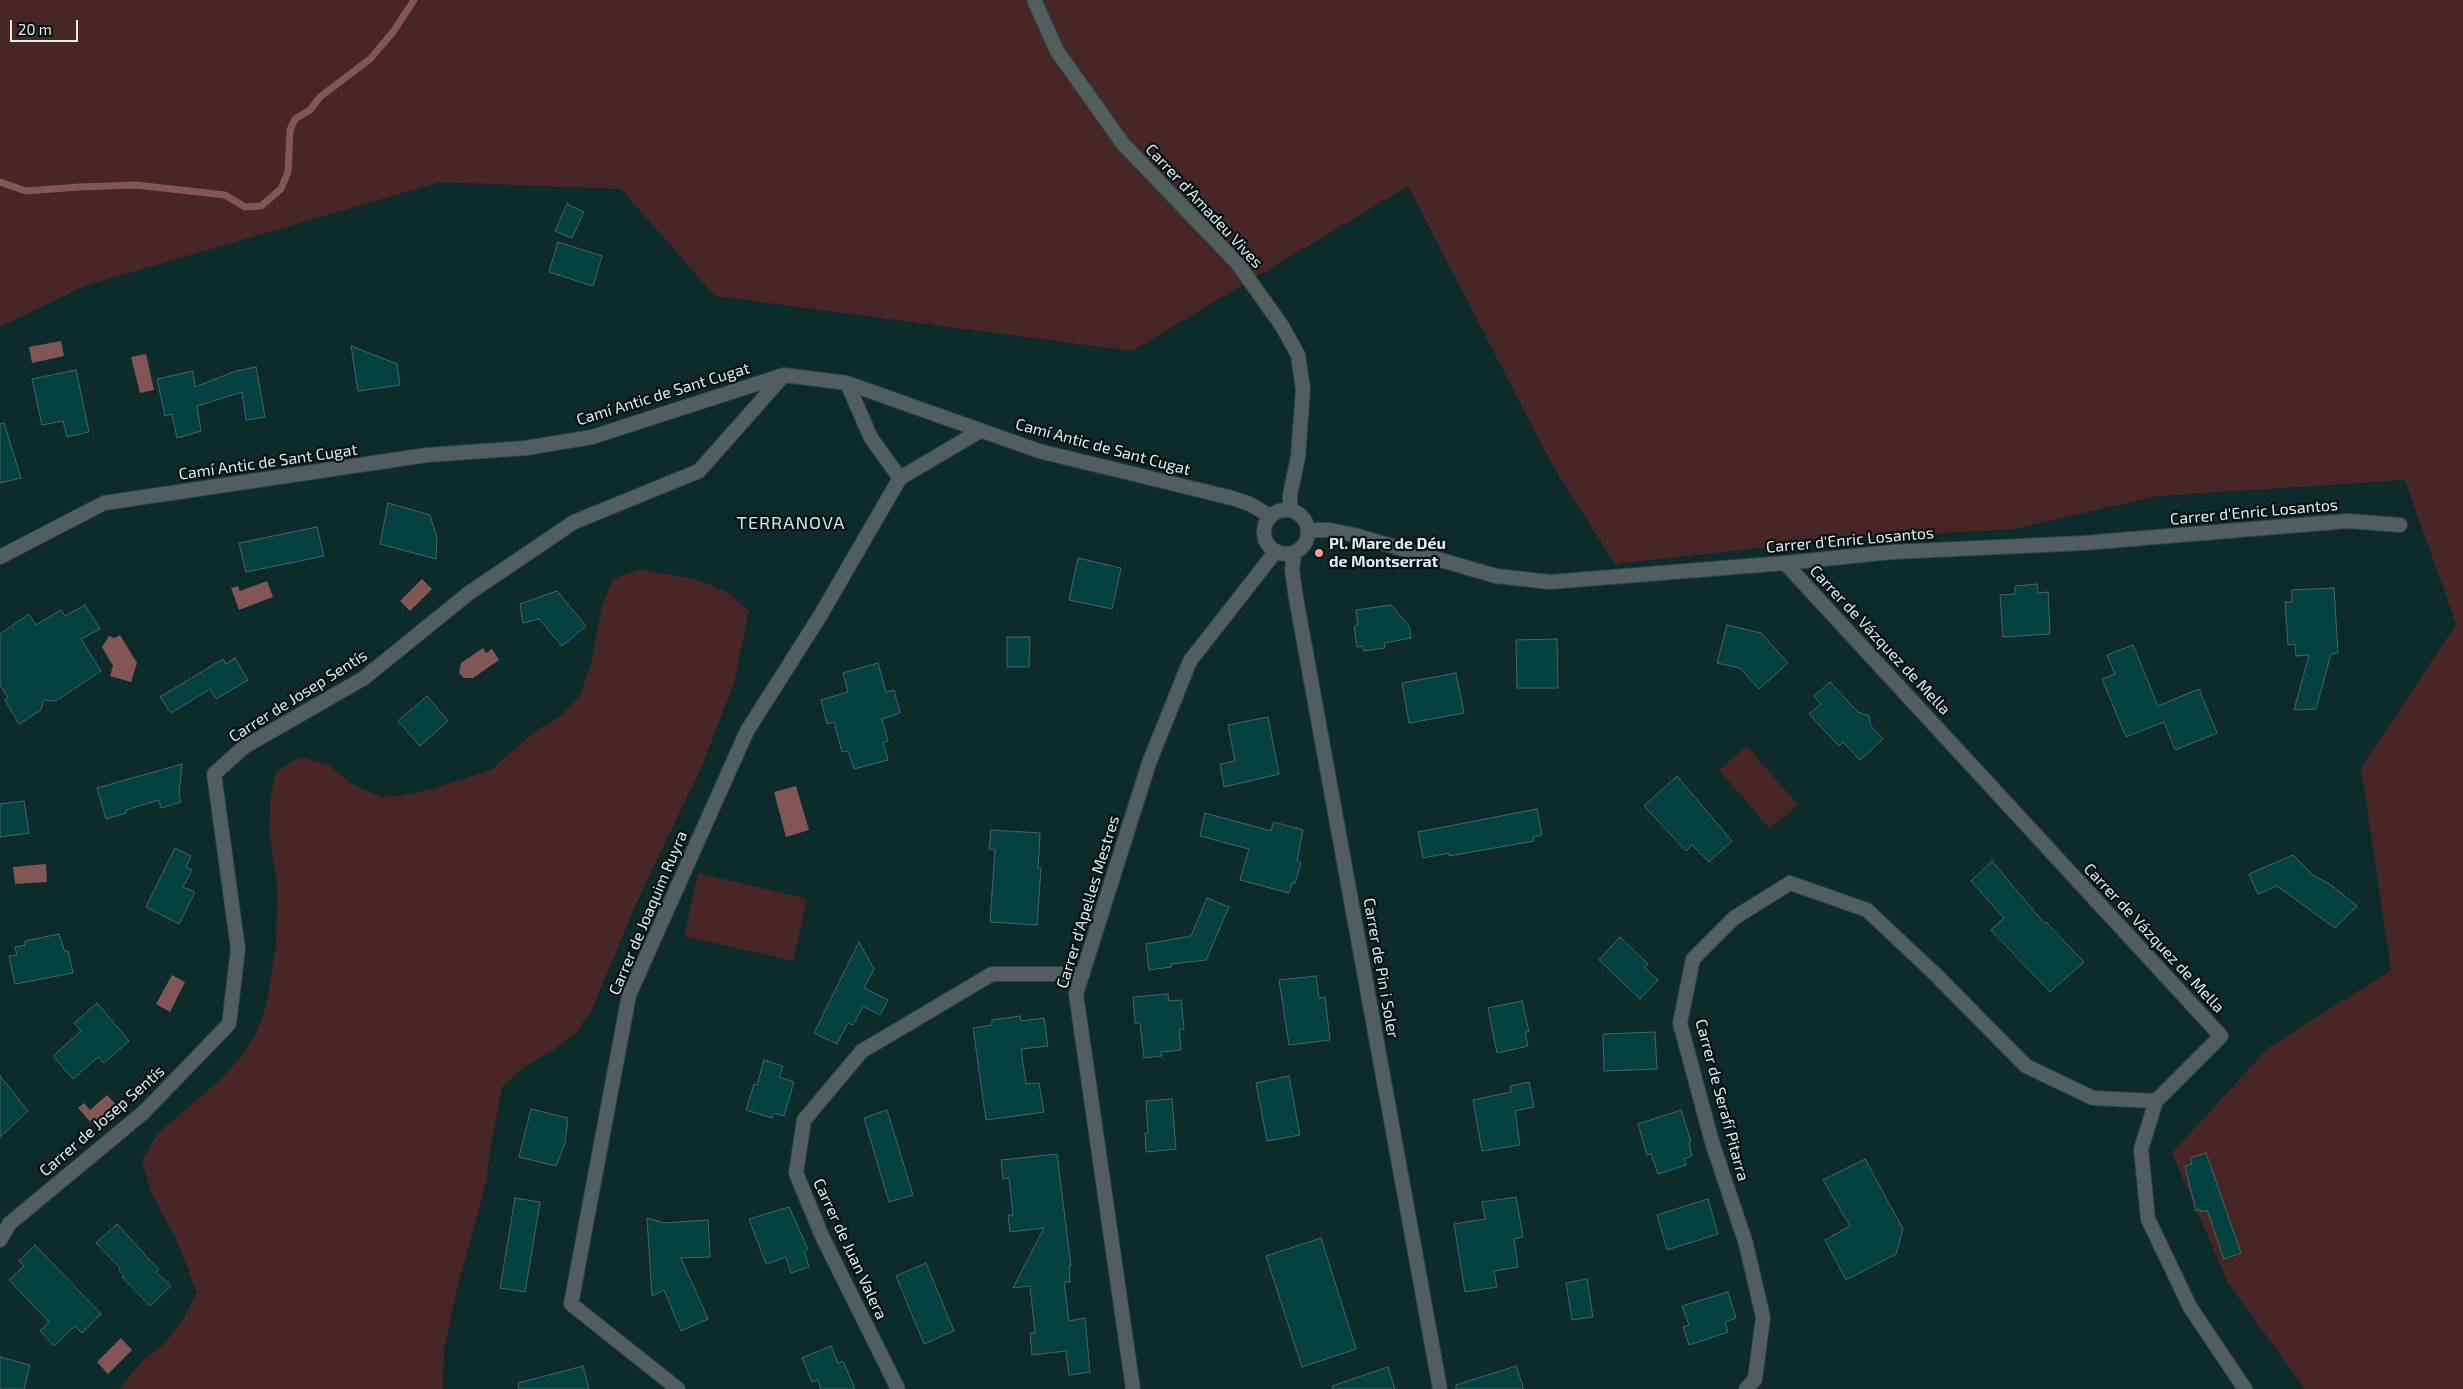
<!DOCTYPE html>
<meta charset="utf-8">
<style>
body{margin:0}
#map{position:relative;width:2463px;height:1389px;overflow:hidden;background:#0d2b2a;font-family:"Exo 2",sans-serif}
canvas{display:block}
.scale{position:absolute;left:10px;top:20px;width:68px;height:22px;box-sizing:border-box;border:2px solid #ddeeed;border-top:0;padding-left:6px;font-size:15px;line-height:18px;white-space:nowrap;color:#ddeeed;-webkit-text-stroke:4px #061111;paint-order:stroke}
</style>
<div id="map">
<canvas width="2463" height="1389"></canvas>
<div class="scale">20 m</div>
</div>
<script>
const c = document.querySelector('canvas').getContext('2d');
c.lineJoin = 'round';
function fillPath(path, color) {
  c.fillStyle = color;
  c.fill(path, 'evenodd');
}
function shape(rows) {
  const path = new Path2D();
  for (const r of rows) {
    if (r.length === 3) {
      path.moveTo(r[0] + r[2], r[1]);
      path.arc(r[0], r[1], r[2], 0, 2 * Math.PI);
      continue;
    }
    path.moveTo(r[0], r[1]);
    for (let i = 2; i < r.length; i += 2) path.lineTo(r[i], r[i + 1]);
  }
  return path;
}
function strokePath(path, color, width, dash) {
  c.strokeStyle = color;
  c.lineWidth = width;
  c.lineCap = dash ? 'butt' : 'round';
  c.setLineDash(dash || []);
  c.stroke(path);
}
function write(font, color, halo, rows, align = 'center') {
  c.font = font + ' "Exo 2",sans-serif';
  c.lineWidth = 4.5;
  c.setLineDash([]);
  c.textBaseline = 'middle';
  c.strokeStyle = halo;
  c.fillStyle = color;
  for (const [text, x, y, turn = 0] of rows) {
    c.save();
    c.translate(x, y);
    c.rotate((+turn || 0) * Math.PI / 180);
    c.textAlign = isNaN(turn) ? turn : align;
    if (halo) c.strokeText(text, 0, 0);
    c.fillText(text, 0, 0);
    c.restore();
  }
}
fillPath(shape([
 [0,0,2463,0,2463,1389,2305,1389,2228,1283,2172,1153,2268,1048,2391,970,2361,768,2456,624,2405,480,2157,496,2014,529,1841,539,1615,564,1550,461,1408,186,1132,351,715,296,621,189,440,182,84,286,0,327],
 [640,569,697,580,726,591,749,611,734,683,701,768,639,897,592,1009,575,1034,552,1051,525,1066,502,1087,490,1151,486,1183,457,1289,444,1349,443,1389,119,1389,141,1362,166,1342,183,1319,197,1293,177,1241,150,1190,142,1161,156,1135,221,1079,241,1057,257,1032,266,1005,276,945,277,886,269,829,270,800,276,772,300,757,329,765,353,785,383,797,412,794,465,779,492,769,535,731,561,716,580,695,591,664,602,606,613,579],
 [1747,746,1798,805,1770,829,1719,770],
 [698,873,807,899,793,961,684,936]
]), '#472625');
fillPath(shape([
 [61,341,64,356,32,363,29,347],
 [146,354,154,390,140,393,131,357],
 [422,579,432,589,410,611,400,601],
 [267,581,273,597,239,610,231,588,238,586,240,591],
 [120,635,137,663,131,682,110,676,113,666,102,647,109,636,115,638],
 [483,648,486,653,492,649,499,660,473,678,464,678,459,673,461,663],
 [796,786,809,830,786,837,774,792],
 [46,864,47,882,15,884,13,867],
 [172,975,185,982,170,1012,156,1004],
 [107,1095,117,1106,94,1126,78,1108,84,1103,90,1110],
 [121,1338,132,1350,108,1374,97,1362]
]), '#815655');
strokePath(shape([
 [0,182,26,191,79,187,136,185,225,195,245,207,261,206,281,189,288,172,290,130,295,119,310,110,320,97,370,59,393,32,414,0]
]), '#815655', 7);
const building = shape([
 [567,204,584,212,572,238,555,231,567,204],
 [558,242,602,256,593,286,549,272,558,242],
 [351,346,397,364,400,385,358,391,351,346],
 [256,367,265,417,246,420,242,392,197,406,201,431,177,438,172,414,165,416,157,379,193,371,195,387,236,371,256,367],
 [76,370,89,432,67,437,63,421,42,425,32,379,76,370],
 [4,423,21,478,0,483,0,424,4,423],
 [388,503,430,515,437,538,436,559,380,544,388,503],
 [317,527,324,556,246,572,239,543,317,527],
 [1078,558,1121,568,1112,609,1069,600,1078,558],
 [2037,584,2038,593,2048,592,2050,634,2003,637,2000,595,2015,594,2015,586,2037,584],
 [2334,588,2338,653,2331,654,2316,709,2294,710,2309,655,2296,656,2295,644,2288,645,2285,602,2292,602,2292,590,2334,588],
 [557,591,586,626,562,646,539,619,523,623,520,604,557,591],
 [85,605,100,629,81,639,101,671,56,701,43,700,41,710,19,724,5,700,8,698,0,685,0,634,29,614,36,625,61,610,65,616,85,605],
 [1391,605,1409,626,1411,638,1384,643,1385,648,1364,651,1363,646,1357,647,1354,626,1358,625,1356,610,1391,605],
 [1727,625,1761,633,1788,663,1759,689,1740,668,1717,663,1727,625],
 [1007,637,1030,637,1029,667,1007,667,1007,637],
 [1557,639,1558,688,1517,688,1516,640,1557,639],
 [2133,645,2158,706,2199,689,2217,733,2175,750,2164,722,2126,737,2102,679,2115,674,2107,655,2133,645],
 [235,658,248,680,216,699,210,689,171,713,160,697,223,659,226,664,235,658],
 [878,663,886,692,894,690,900,713,882,719,888,741,883,742,888,760,854,769,848,751,842,752,834,722,827,724,821,700,848,692,843,673,878,663],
 [1456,673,1464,713,1409,723,1402,683,1456,673],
 [1830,682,1858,712,1869,716,1871,726,1883,739,1860,760,1843,742,1839,746,1809,714,1821,704,1814,696,1830,682],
 [427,696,448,721,420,746,398,721,427,696],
 [1268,717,1279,774,1224,787,1220,764,1235,761,1228,725,1268,717],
 [182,764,179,795,181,802,161,808,159,800,126,810,126,813,106,819,97,788,182,764],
 [1677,776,1732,841,1709,862,1692,845,1686,851,1644,806,1677,776],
 [24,801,29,833,0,837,0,804,24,801],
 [1537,809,1542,835,1533,837,1534,841,1449,856,1449,853,1423,858,1418,832,1537,809],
 [1205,813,1271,831,1274,822,1303,830,1297,861,1301,863,1295,883,1292,883,1289,893,1240,880,1249,849,1200,836,1205,813],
 [991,830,1040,833,1038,868,1041,868,1037,925,990,922,995,850,989,849,991,830],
 [175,848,191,856,186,867,192,870,183,887,195,892,179,924,146,907,175,848],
 [2293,855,2313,875,2331,885,2357,906,2335,928,2277,886,2258,894,2249,874,2293,855],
 [1992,861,2044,923,2046,922,2084,962,2050,992,1991,930,2004,918,1971,881,1992,861],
 [1207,898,1229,907,1206,960,1171,964,1171,967,1149,970,1146,944,1191,936,1207,898],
 [59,934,65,952,68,951,73,973,15,984,9,956,17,955,15,947,25,945,25,941,59,934],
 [1620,937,1648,964,1644,967,1658,980,1640,999,1599,960,1620,937],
 [859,942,874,969,864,988,888,1000,880,1015,863,1006,853,1025,848,1023,837,1044,814,1033,859,942],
 [1316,976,1319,998,1325,997,1330,1040,1289,1045,1279,980,1316,976],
 [1168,994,1169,1001,1181,1000,1184,1029,1179,1029,1181,1050,1161,1052,1162,1056,1144,1058,1140,1023,1135,1023,1133,997,1168,994],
 [1522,1001,1529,1032,1525,1032,1528,1046,1497,1053,1488,1008,1522,1001],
 [97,1003,129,1041,104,1063,98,1057,73,1079,53,1056,81,1031,74,1023,97,1003],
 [1020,1016,1021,1021,1044,1018,1048,1046,1021,1049,1026,1084,1039,1083,1044,1112,986,1120,973,1028,992,1025,992,1020,1020,1016],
 [1655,1032,1657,1069,1604,1071,1603,1034,1655,1032],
 [764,1060,783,1066,779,1077,794,1082,784,1116,774,1113,772,1118,746,1110,754,1084,757,1085,764,1060],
 [0,1076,28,1111,0,1137,0,1076],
 [1289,1076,1300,1135,1267,1141,1256,1083,1289,1076],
 [1529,1082,1534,1107,1515,1111,1520,1145,1482,1151,1473,1100,1511,1092,1510,1086,1529,1082],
 [1172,1099,1176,1149,1146,1152,1145,1133,1148,1133,1146,1101,1172,1099],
 [531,1109,568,1118,565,1143,556,1166,519,1157,531,1109],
 [887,1110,913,1195,889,1202,864,1118,887,1110],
 [1681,1110,1691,1142,1689,1143,1692,1156,1684,1159,1686,1165,1658,1174,1651,1154,1647,1155,1638,1124,1681,1110],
 [2206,1153,2241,1253,2224,1259,2207,1210,2201,1212,2200,1209,2196,1211,2185,1166,2192,1164,2190,1158,2206,1153],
 [1057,1154,1071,1266,1069,1266,1070,1282,1064,1282,1069,1321,1085,1318,1090,1372,1069,1375,1066,1351,1032,1355,1030,1333,1035,1333,1030,1286,1013,1288,1044,1228,1010,1232,1008,1215,1013,1215,1009,1178,1003,1179,1001,1160,1057,1154],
 [1865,1159,1903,1229,1896,1254,1846,1280,1825,1240,1850,1226,1823,1180,1865,1159],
 [1516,1197,1523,1237,1514,1239,1518,1267,1494,1271,1497,1287,1465,1292,1454,1224,1485,1219,1482,1202,1516,1197],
 [515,1198,540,1202,525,1292,500,1288,515,1198],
 [1708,1199,1718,1234,1667,1250,1657,1215,1708,1199],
 [789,1207,808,1249,804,1251,809,1267,791,1273,786,1257,766,1264,749,1219,789,1207],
 [647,1218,664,1223,708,1220,710,1257,681,1258,708,1319,681,1331,664,1290,652,1296,647,1218],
 [117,1224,159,1270,156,1272,171,1286,150,1306,122,1277,124,1276,119,1270,120,1268,96,1243,117,1224],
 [1321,1238,1356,1349,1302,1367,1266,1256,1321,1238],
 [35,1245,101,1314,82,1333,75,1326,54,1346,40,1331,49,1322,9,1280,24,1266,19,1261,35,1245],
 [926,1263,954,1331,924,1344,896,1276,926,1263],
 [1587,1279,1593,1317,1572,1320,1566,1283,1587,1279],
 [1728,1292,1736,1318,1725,1322,1728,1332,1689,1345,1683,1327,1689,1325,1682,1306,1728,1292],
 [831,1346,838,1363,843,1361,855,1389,821,1389,818,1380,812,1382,802,1358,831,1346],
 [0,1357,30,1365,24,1389,0,1389,0,1357],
 [583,1366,589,1389,519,1389,518,1383,583,1366],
 [1516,1366,1524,1389,1456,1389,1456,1385,1516,1366],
 [1388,1367,1395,1389,1333,1389,1332,1386,1388,1367]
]);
fillPath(building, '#034241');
strokePath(building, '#476664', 1);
const minor = shape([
 [1034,0,1057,51,1123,144,1238,264,1282,326,1298,355,1303,389,1298,457,1290,495,1290,509],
 [847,383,871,438,900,478],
 [1286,532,22],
 [1309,530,1330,530,1354,535,1496,576,1550,582,1785,563,1892,552,2084,543,2348,521,2400,525],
 [1294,553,1292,570,1296,598,1440,1389],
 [0,557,104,503,427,455,526,448,592,437,784,375,847,383,1039,451,1232,498,1250,504,1270,516],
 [1785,563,2221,1036,2156,1101,2141,1149,2148,1219,2190,1307,2245,1389],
 [0,1240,9,1224,144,1112,229,1024,238,949,214,774,244,747,364,678,469,593,574,522,699,471,784,375],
 [678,1389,571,1304,629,995,747,731,820,616,900,478,980,431],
 [898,1389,822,1236,796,1173,804,1120,862,1051,992,974,1083,974],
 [1133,1389,1076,994,1149,763,1190,661,1276,551],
 [1746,1389,1755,1379,1763,1317,1746,1244,1712,1142,1680,1023,1693,959,1734,918,1790,883,1867,910,1934,973,2026,1066,2093,1098,2156,1101]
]);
strokePath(minor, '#2a4645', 16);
strokePath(minor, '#515e5d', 14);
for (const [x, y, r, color] of [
 [1319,553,5,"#f59b99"]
]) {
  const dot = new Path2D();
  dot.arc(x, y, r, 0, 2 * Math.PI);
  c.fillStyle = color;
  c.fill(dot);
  strokePath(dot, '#061111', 2);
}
write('16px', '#ddeeed', '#061111', [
 ["Carrer d'Amadeu Vives",1204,206,47],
 ["Camí Antic de Sant Cugat",663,394,-17],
 ["Camí Antic de Sant Cugat",1103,447,15],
 ["Camí Antic de Sant Cugat",268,462,-8],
 ["Carrer d'Enric Losantos",2254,512,-5],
 ["Carrer d'Enric Losantos",1850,540,-5],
 ["Carrer de Vázquez de Mella",1880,640,47],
 ["Carrer de Josep Sentís",298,696,-32],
 ["Carrer d'Apel·les Mestres",1088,902,-73],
 ["Carrer de Joaquim Ruyra",648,913,-67],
 ["Carrer de Vázquez de Mella",2154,938,47],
 ["Carrer de Pin i Soler",1381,968,80],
 ["Carrer de Serafí Pitarra",1722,1100,75],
 ["Carrer de Josep Sentís",102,1121,-41],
 ["Carrer de Juan Valera",850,1249,65]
]);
write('bold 16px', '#ddeeed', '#061111', [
 ["Pl. Mare de Déu",1329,544],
 ["de Montserrat",1329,562]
], 'left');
c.letterSpacing = '1px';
write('18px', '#caecea', '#061111', [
 ["TERRANOVA",791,523]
]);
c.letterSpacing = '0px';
</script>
